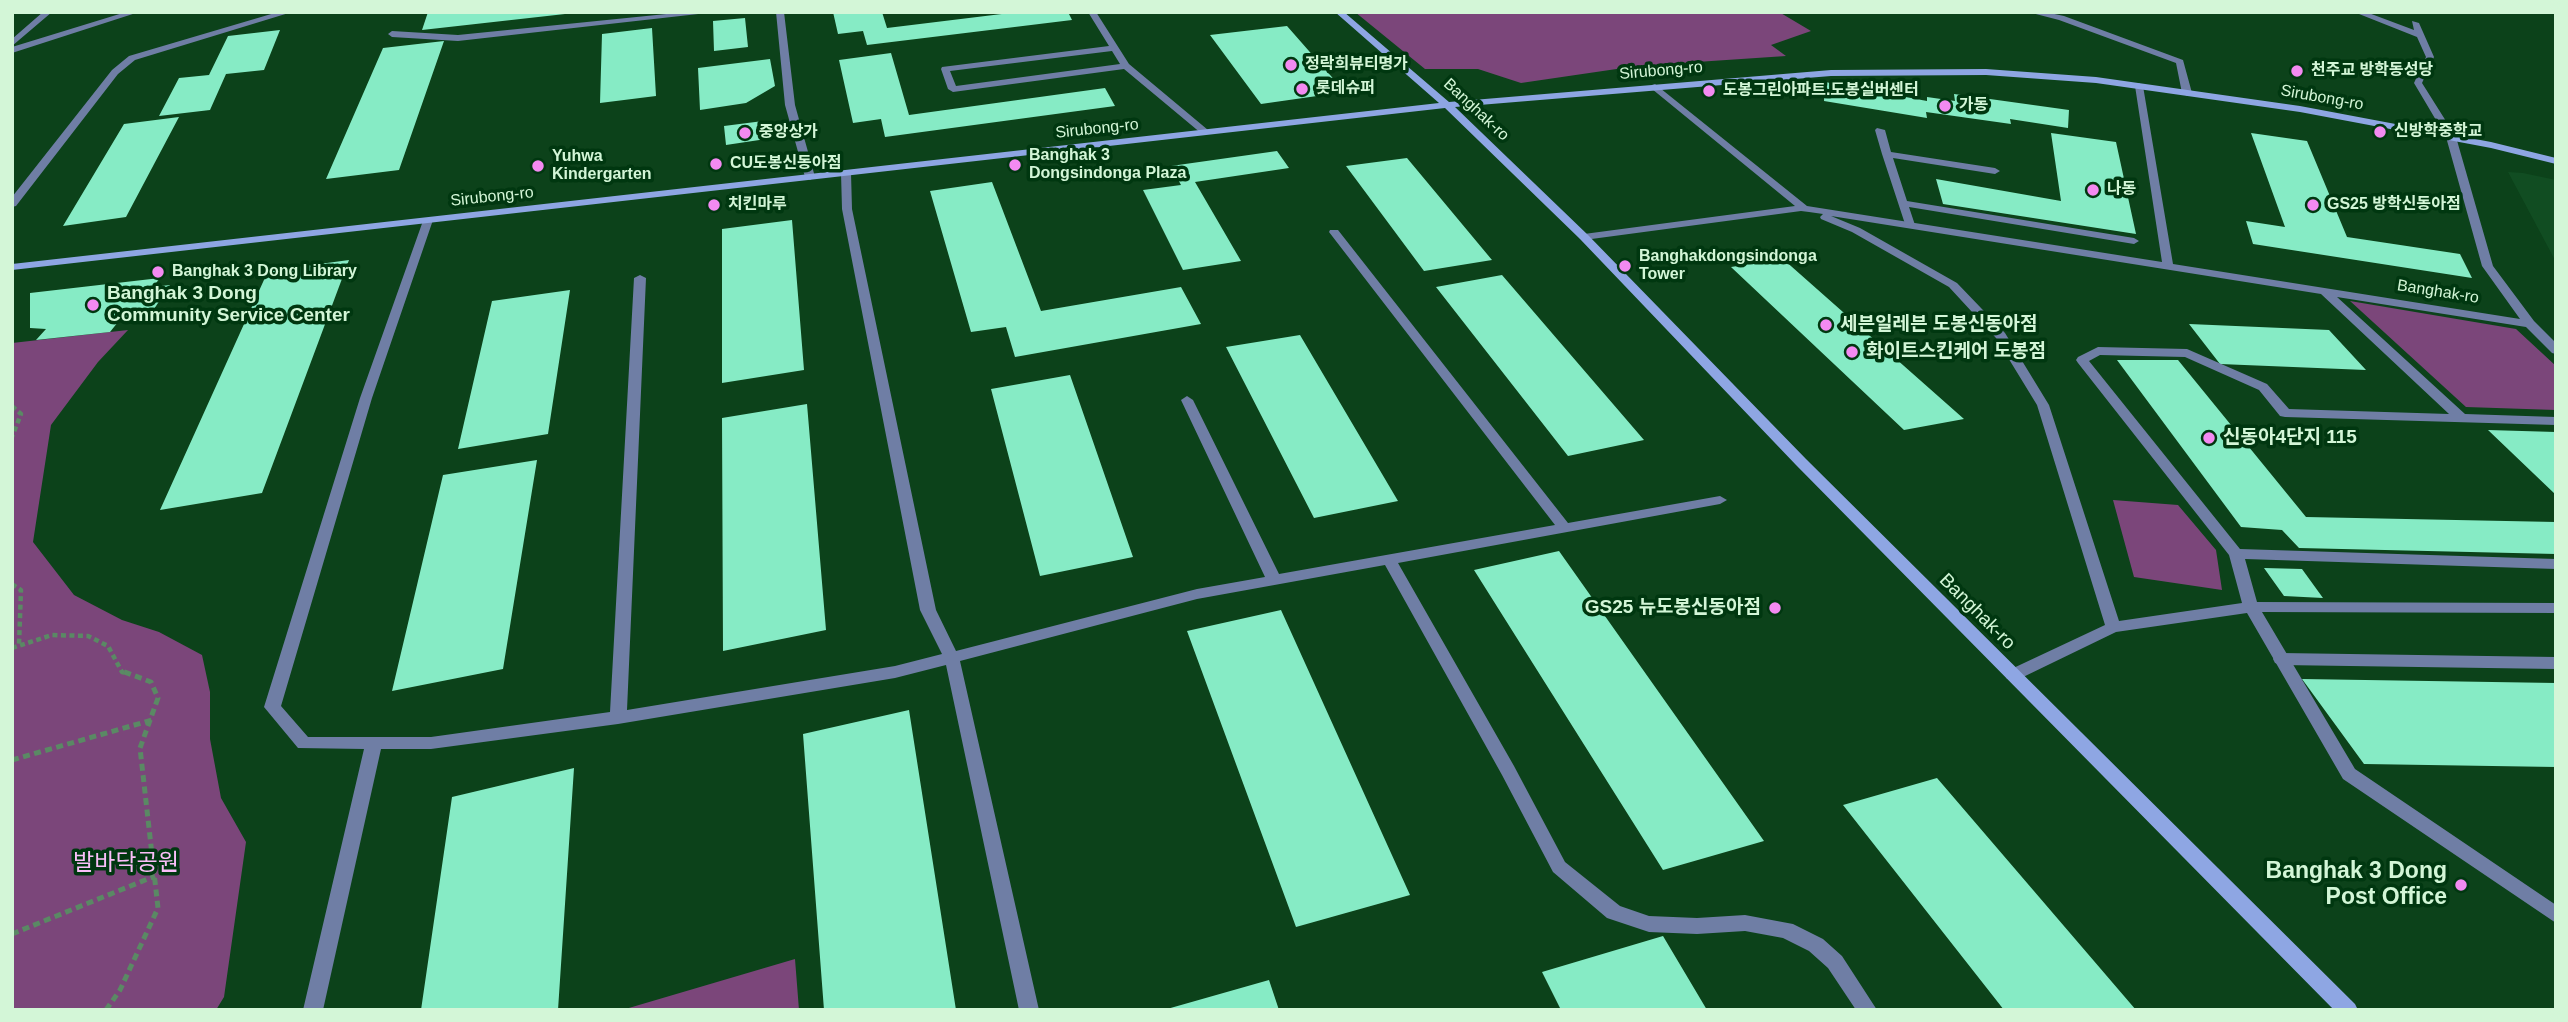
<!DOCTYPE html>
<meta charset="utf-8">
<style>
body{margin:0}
#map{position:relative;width:2568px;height:1022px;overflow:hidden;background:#0c421a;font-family:Helvetica,sans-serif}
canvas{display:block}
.frame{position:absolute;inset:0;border:14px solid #d3f6d7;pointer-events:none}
</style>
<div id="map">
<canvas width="2568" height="1022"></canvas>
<div class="frame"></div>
</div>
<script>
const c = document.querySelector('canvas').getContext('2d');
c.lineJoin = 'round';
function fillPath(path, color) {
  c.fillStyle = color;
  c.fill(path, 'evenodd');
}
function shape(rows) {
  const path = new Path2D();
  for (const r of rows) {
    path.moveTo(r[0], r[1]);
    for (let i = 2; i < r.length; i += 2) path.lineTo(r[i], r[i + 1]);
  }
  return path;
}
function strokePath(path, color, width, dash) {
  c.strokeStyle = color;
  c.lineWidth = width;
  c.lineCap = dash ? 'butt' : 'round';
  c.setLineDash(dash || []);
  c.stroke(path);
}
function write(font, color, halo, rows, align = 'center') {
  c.font = font + ' Helvetica,"Noto Sans KR",sans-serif';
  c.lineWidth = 7;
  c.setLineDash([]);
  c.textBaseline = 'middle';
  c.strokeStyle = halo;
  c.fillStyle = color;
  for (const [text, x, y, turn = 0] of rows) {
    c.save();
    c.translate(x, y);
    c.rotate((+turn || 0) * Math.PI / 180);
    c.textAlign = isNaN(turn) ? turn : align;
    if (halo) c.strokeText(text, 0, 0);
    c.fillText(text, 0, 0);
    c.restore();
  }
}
fillPath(shape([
 [2508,172,2523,173,2556,180,2556,262]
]), '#114d22');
fillPath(shape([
 [1355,12,1779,12,1811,31,1771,45,1786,56,1637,66,1521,83,1478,69,1425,69],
 [2350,301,2516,329,2556,366,2556,410,2466,407],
 [128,330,98,362,51,425,33,542,74,595,122,620,159,632,202,655,210,692,210,739,221,798,246,842,224,997,216,1010,12,1010,12,343],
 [2113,500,2178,505,2216,550,2222,590,2134,577],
 [795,959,799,1010,622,1010]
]), '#7b467a');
fillPath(shape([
 [428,12,565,12,565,14,422,30],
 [833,12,882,12,887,28,1018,12,1068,12,1072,20,867,45,863,31,838,34],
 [745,18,748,47,714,51,713,21],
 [1287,26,1345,92,1261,104,1210,35],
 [652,28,656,96,600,103,602,34],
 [280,30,264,70,226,74,210,110,159,116,179,78,209,75,228,36],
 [444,41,399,170,326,179,383,48],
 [891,53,909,115,1105,88,1115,106,885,137,881,119,853,123,839,60],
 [770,59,775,86,746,103,700,110,698,68],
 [1825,82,1927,101,1927,97,1955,101,1954,94,2069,110,2068,128,2010,119,2011,124,1926,112,1927,118,1824,101],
 [179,117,126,217,63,226,124,124],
 [763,121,766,139,726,145,724,126],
 [2051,133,2116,142,2136,234,1943,204,1936,179,2061,201],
 [2251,133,2307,141,2347,237,2460,254,2472,278,2253,244,2246,221,2285,227],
 [1277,151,1289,168,1195,182,1241,261,1183,270,1143,190,1181,185,1171,166],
 [1407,158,1492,260,1424,271,1346,166],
 [992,182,1041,311,1181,287,1201,324,1015,357,1006,327,971,332,930,191],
 [792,220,804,370,722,383,722,229],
 [1783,259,1964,419,1904,430,1731,267],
 [349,260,262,493,160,510,268,271],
 [1502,275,1644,440,1568,456,1436,287],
 [160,278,153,287,170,285,148,318,118,322,110,332,36,340,46,329,30,328,30,293],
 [570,290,548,434,458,449,492,301],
 [2189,324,2329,330,2366,370,2220,364],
 [1300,335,1398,501,1314,518,1226,347],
 [2117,360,2178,360,2306,517,2556,522,2556,554,2299,548,2282,530,2241,527],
 [1070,375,1133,557,1040,576,991,389],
 [807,404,826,630,723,651,722,418],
 [2488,430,2556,432,2556,495],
 [537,460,503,669,392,691,443,475],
 [1559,551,1764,841,1663,870,1474,570],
 [2264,568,2302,569,2323,598,2284,596],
 [1281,610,1410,895,1296,927,1187,631],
 [2302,679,2556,683,2556,767,2364,764],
 [909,710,956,1010,824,1010,803,734],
 [574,768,558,1010,421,1010,452,797],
 [1937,778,2136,1010,2004,1010,1843,805],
 [1663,936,1707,1010,1561,1010,1542,972],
 [1269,980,1279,1010,1167,1010,1167,1009]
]), '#86ebc5');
strokePath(shape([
 [12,406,21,414,12,437],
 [12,584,21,590,19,645],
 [12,648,52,635,88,636,108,646,122,672,126,673]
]), '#5a8964', 4.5, [5, 3.5]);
strokePath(shape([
 [12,760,152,720],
 [12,934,155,876],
 [106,1010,120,990,158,908,140,748,158,698,151,682,122,671]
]), '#5a8964', 5, [7, 4.5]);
fillPath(shape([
 [278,12,292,12,135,60,118,74,16,206,12,207,12,197,112,70,129,56,278,12],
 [686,12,716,12,458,41,392,37,388,34,392,31,458,35,686,12],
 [776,12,784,12,795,105,815,177,810,180,805,177,785,105,776,12],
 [1088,12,1096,12,1129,64,1208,130,1208,134,1202,134,1124,69,953,92,948,89,941,69,942,67,1109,46,1088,12],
 [1112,51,1120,64,956,86,950,71,1112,51],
 [1877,128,1885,130,1891,152,1995,168,2000,171,1995,174,1893,158,1907,201,2134,238,2139,241,2134,244,1909,207,1915,225,1914,227,1906,227,1882,154,1875,130,1877,128],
 [846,170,851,173,852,209,936,610,956,651,1197,589,1265,577,1181,400,1187,396,1193,400,1279,574,1555,525,1329,232,1330,230,1338,230,1568,523,1720,496,1727,500,1720,504,1398,563,1514,766,1565,862,1620,906,1649,916,1697,918,1745,915,1793,924,1823,939,1842,956,1877,1010,1856,1010,1828,968,1809,951,1783,938,1745,931,1697,934,1649,932,1607,918,1553,872,1502,775,1385,565,1197,599,960,661,1039,1010,1019,1010,946,665,895,678,618,724,431,749,381,749,323,1010,303,1010,364,749,298,748,264,707,360,398,424,218,432,218,433,220,372,398,281,706,308,737,431,737,610,712,634,278,640,275,646,278,627,710,895,666,942,654,920,610,842,209,841,173,846,170],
 [2281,653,2556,657,2556,669,2281,665,2275,663,2273,659,2275,655,2281,653]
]), '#6f7ea5');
fillPath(shape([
 [43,12,52,12,12,46,12,39,43,12],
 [126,12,139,12,12,53,12,47,126,12],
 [2028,12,2045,12,2064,16,2183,60,2192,93,2187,96,2182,93,2176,63,2059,20,2028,12],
 [2354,12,2366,12,2414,30,2412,21,2419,23,2434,57,2422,83,2456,137,2493,266,2534,321,2556,343,2556,354,2552,353,2526,327,2337,297,2465,414,2556,417,2556,425,2285,417,2280,416,2259,390,2185,357,2100,355,2089,361,2240,549,2556,559,2556,569,2245,559,2257,602,2556,603,2556,613,2262,612,2355,769,2556,905,2556,923,2343,779,2247,613,2116,632,2019,679,2007,679,2005,675,2007,671,2105,625,2037,405,1996,338,1949,287,1852,232,1821,219,1820,217,1823,214,1809,212,1801,211,1584,240,1579,237,1584,234,1795,206,1652,89,1652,85,1655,84,1807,206,2162,262,2135,86,2139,83,2143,86,2173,264,2520,319,2482,266,2446,137,2414,83,2426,57,2417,37,2354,12],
 [1831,216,2321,294,2449,414,2289,409,2267,384,2187,349,2098,347,2078,357,2076,360,2078,363,2229,555,2242,603,2119,621,2049,405,2005,333,1957,283,1860,228,1831,216]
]), '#6f7ea5');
fillPath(shape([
 [1335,12,1344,12,1449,102,1831,70,1986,69,2096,77,2300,106,2491,142,2556,158,2556,164,2491,148,2300,112,2096,83,1986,75,1831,76,1455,107,1588,235,1806,459,2355,1004,2358,1010,2334,1010,1796,465,1580,239,1445,108,12,270,12,264,1439,103,1335,12]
]), '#8ea6e3');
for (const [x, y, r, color] of [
 [1291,65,7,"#f38af1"],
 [2297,71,7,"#f38af1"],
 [1302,89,7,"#f38af1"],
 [1709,91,7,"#f38af1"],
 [1945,106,7,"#f38af1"],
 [2380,132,7,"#f38af1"],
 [745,133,7,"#f38af1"],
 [716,164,7,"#f38af1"],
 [1015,165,7,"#f38af1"],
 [538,166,7,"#f38af1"],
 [2093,190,7,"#f38af1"],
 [714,205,7,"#f38af1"],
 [2313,205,7,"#f38af1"],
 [1625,266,7,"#f38af1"],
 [158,272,7,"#f38af1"],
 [93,305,7,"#f38af1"],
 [1826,325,7,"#f38af1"],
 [1852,352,7,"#f38af1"],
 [2209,438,7,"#f38af1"],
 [1775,608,7,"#f38af1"],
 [2461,885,7,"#f38af1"]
]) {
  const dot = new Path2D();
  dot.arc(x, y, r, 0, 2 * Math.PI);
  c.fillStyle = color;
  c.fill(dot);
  strokePath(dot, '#003710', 2.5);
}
write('bold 16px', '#d3f6d7', '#003710', [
 ["정락희뷰티명가",1305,65],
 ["천주교 방학동성당",2311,71],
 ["롯데슈퍼",1316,89],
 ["도봉그린아파트.도봉실버센터",1723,91],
 ["가동",1959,106],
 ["신방학중학교",2394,132],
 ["중앙상가",759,133],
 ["Banghak 3",1029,156],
 ["Dongsindonga Plaza",1029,174],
 ["Yuhwa",552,157],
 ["Kindergarten",552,175],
 ["CU도봉신동아점",730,164],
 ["나동",2107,190],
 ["치킨마루",728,205],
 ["GS25 방학신동아점",2327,205],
 ["Banghakdongsindonga",1639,257],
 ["Tower",1639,275],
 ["Banghak 3 Dong Library",172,272]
], 'left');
write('16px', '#d3f6d7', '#003710', [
 ["Sirubong-ro",1661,71,-5],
 ["Sirubong-ro",2322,98,10],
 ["Banghak-ro",1476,110,43],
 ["Sirubong-ro",1097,129,-6],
 ["Sirubong-ro",492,197,-6],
 ["Banghak-ro",2438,292,9]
]);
write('bold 19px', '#d3f6d7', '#003710', [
 ["Banghak 3 Dong",107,294],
 ["Community Service Center",107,316],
 ["세븐일레븐 도봉신동아점",1840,325],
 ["화이트스킨케어 도봉점",1866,352],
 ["신동아4단지 115",2223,438],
 ["GS25 뉴도봉신동아점",1761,608,"right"]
], 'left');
write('19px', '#d3f6d7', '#003710', [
 ["Banghak-ro",1977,612,45]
]);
write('23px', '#fbbff9', '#003710', [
 ["발바닥공원",126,864]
]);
write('bold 23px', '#d3f6d7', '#003710', [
 ["Banghak 3 Dong",2447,872],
 ["Post Office",2447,898]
], 'right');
</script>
